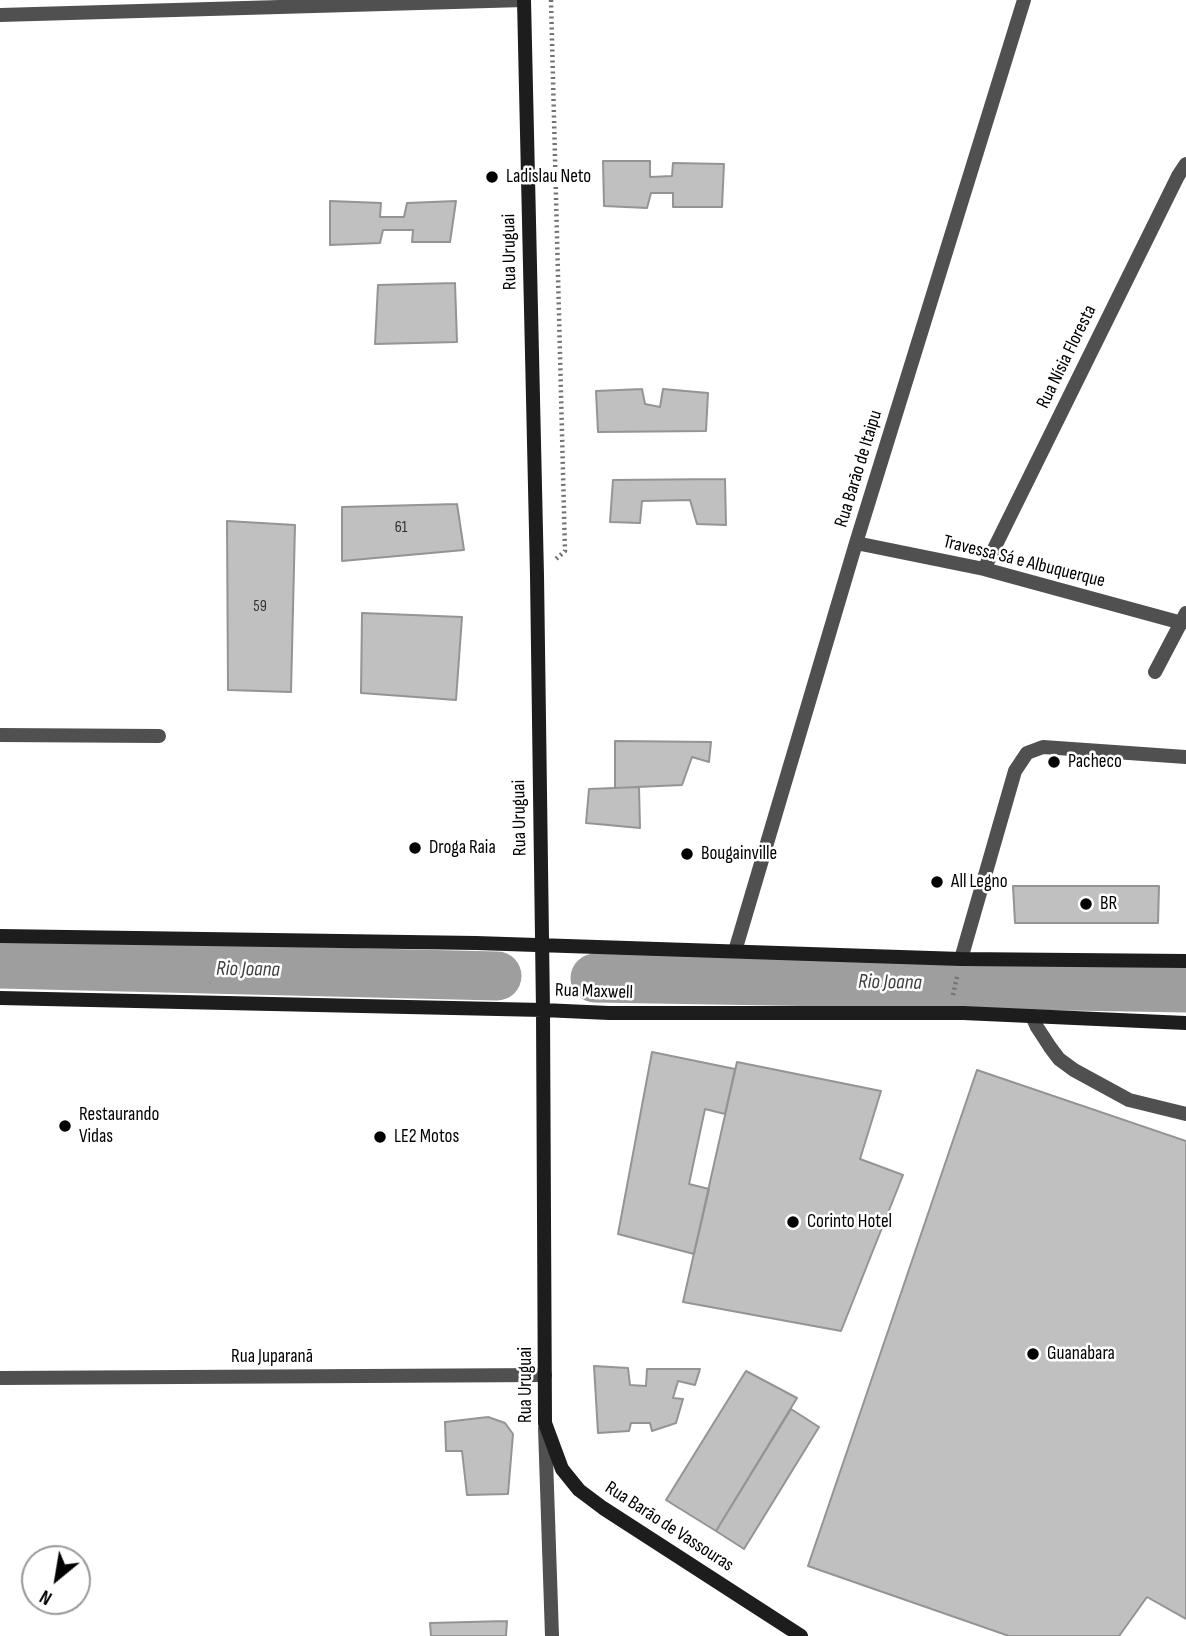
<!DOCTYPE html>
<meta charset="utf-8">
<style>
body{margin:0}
#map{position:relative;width:1186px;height:1636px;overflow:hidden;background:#fff;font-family:"Sofia Sans Condensed",sans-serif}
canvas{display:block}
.north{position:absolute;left:21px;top:1545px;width:70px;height:70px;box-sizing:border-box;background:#fff;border:2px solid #999;border-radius:50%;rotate:210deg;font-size:19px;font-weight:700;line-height:28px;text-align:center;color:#000}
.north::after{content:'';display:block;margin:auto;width:24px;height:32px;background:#000;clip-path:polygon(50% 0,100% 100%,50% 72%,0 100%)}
</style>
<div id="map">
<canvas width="1186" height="1636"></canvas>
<div class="north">N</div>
</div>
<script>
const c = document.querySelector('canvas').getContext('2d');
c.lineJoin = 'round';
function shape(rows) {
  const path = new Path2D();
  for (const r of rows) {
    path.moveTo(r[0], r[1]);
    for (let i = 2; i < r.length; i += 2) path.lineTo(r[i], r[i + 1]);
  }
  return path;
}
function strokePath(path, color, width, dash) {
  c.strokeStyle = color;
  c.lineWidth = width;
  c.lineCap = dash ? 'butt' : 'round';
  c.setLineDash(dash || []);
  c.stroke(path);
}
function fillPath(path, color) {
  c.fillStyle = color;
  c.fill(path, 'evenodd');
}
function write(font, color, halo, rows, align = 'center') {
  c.font = font + ' "Sofia Sans Condensed",sans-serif';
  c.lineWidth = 5;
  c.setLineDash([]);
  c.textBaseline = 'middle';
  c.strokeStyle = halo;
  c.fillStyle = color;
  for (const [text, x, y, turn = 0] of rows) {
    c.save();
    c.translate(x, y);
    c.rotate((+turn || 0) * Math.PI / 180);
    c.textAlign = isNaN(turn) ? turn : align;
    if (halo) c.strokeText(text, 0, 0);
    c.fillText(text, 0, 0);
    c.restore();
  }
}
strokePath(shape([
 [0,964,497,976],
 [595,978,1186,988]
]), '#9e9e9e', 49);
const building = shape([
 [603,161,650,161,650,177,672,176,673,163,724,164,722,207,673,207,673,193,651,193,647,208,604,206,603,161],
 [330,201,381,203,380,217,404,217,407,203,456,201,450,242,412,242,413,230,383,230,380,243,330,245,330,201],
 [455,283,457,342,375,344,378,285,455,283],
 [642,389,645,404,660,407,663,389,708,393,706,431,598,432,596,391,642,389],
 [725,479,726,525,697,524,690,500,642,501,640,523,610,522,613,480,725,479],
 [457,504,464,550,342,561,342,507,457,504],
 [227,521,295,525,291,692,228,690,227,521],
 [362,613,462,617,456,700,361,693,362,613],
 [615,741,711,742,709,762,692,757,682,785,615,788,615,741],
 [639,787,640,828,586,823,589,789,639,787],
 [1013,886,1159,886,1158,923,1015,923,1013,886],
 [652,1052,735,1069,725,1114,705,1109,689,1184,709,1189,694,1254,618,1234,652,1052],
 [737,1062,881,1091,860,1159,903,1175,841,1331,683,1302,737,1062],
 [977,1070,1186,1141,1186,1619,1147,1597,1119,1636,1009,1636,808,1566,977,1070],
 [594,1366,628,1368,630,1385,646,1386,647,1369,700,1369,695,1385,678,1381,673,1398,683,1399,676,1423,652,1431,650,1423,631,1423,629,1431,598,1433,594,1366],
 [746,1371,797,1398,716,1531,666,1500,746,1371],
 [791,1409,819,1427,744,1549,716,1531,791,1409],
 [488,1417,505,1423,513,1434,508,1494,467,1495,462,1451,446,1451,445,1422,488,1417],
 [507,1621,506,1636,431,1636,430,1623,507,1621]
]);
fillPath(building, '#c0c0c0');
strokePath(building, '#949494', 2);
strokePath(shape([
 [551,0,565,551,556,559],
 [953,995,957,977]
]), '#727272', 4.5, [2, 3.5]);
strokePath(shape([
 [0,735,159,736],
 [961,959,1015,771,1027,753,1043,747,1186,757],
 [1032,1016,1037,1027,1050,1047,1059,1059,1074,1070,1129,1100,1186,1114]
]), '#505050', 14);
strokePath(shape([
 [0,15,524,0],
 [856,543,984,569,1182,623],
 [984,569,1178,176,1186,164],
 [1155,672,1186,613],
 [735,951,856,543,1024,0],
 [0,1378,545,1375],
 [545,1428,552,1636]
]), '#505050', 14);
strokePath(shape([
 [524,0,537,575,543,1010,545,1423,562,1469,579,1490,603,1508,801,1636],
 [0,936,476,943,961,959,1186,961],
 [0,998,543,1010,609,1013,963,1013,1186,1023]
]), '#1d1d1d', 14);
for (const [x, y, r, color] of [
 [492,177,7,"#000"],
 [1054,762,7,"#000"],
 [415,848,7,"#000"],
 [687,854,7,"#000"],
 [937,882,7,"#000"],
 [1086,904,7,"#000"],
 [65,1126,7,"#000"],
 [380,1137,7,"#000"],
 [793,1222,7,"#000"],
 [1033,1354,7,"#000"]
]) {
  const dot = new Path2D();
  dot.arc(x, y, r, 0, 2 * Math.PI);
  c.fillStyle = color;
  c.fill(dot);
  strokePath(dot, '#fff', 2.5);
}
write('16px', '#303030', null, [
 ["61",401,528],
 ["59",260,607]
]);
write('19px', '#000', '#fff', [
 ["Ladislau Neto",506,177],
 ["Pacheco",1068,762],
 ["Droga Raia",429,848],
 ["Bougainville",701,854],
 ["All Legno",951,882],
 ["BR",1100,904],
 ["Restaurando",79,1115],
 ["Vidas",79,1137],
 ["LE2 Motos",394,1137],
 ["Corinto Hotel",807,1222],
 ["Guanabara",1047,1354]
], 'left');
write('19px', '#000', '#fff', [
 ["Rua Uruguai",510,252,-91],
 ["Rua Nísia Floresta",1067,357,-64],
 ["Rua Barão de Itaipu",859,469,-73],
 ["Travessa Sá e Albuquerque",1024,562,14],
 ["Rua Uruguai",520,818,-91],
 ["Rua Maxwell",594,992,2],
 ["Rua Juparanã",272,1357],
 ["Rua Uruguai",526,1385,-90],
 ["Rua Barão de Vassouras",669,1527,33]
]);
write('italic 21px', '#3f3f3f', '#fff', [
 ["Rio Joana",248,970,1],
 ["Rio Joana",890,983,1]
]);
</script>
